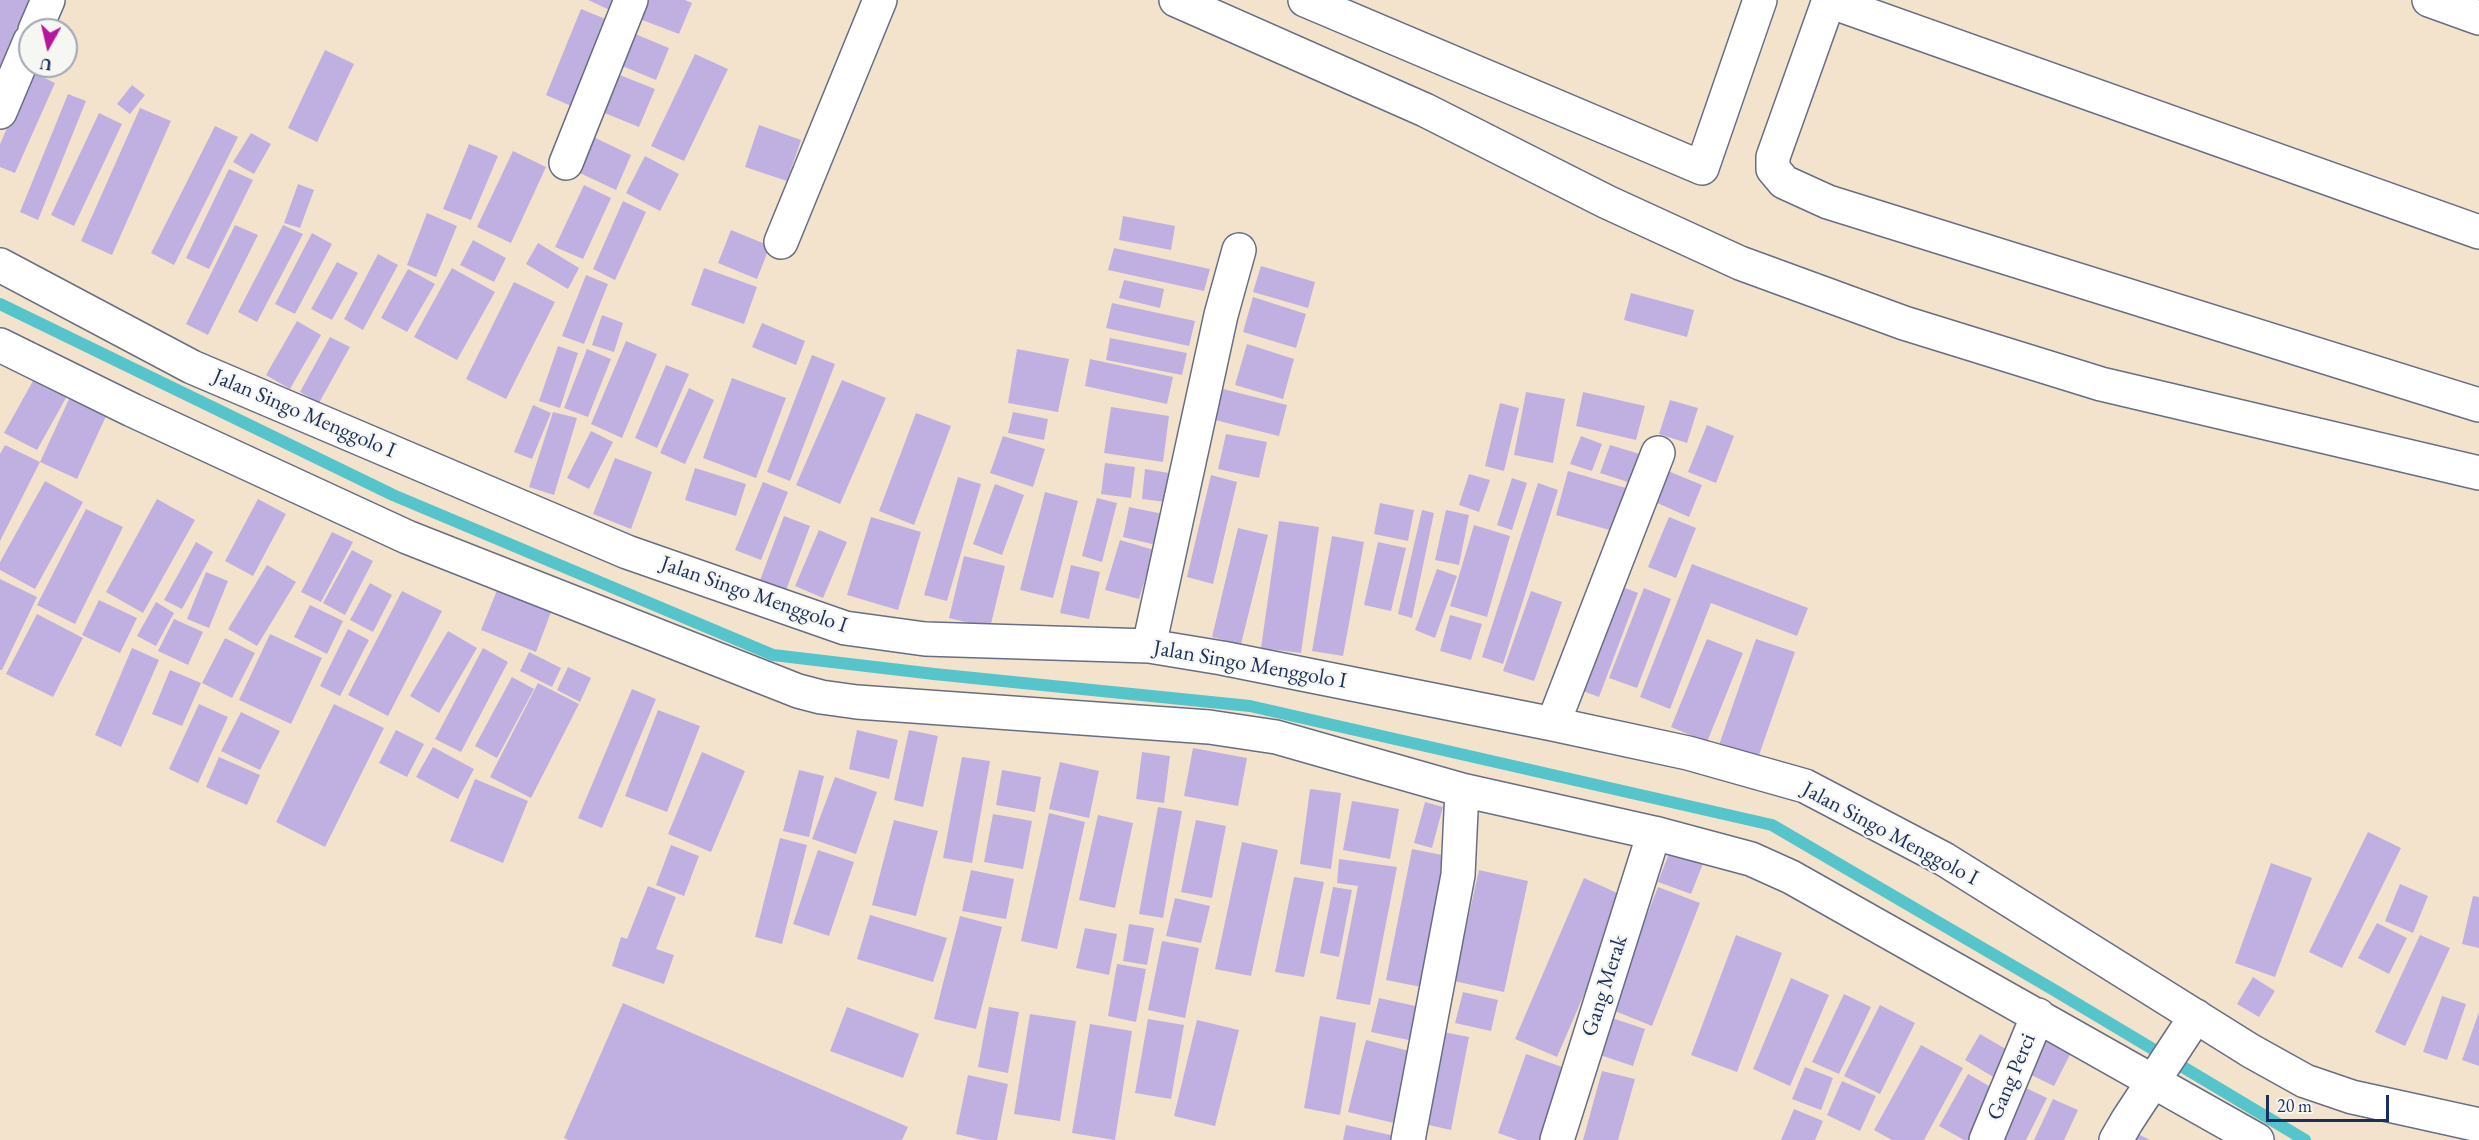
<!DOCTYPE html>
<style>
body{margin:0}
#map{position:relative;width:2479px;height:1140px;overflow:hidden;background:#f3e3cc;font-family:"EB Garamond",serif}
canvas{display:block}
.north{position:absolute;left:18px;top:18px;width:60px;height:60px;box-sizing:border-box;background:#f6f6f2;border:2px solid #9ea6b7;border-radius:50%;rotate:188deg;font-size:16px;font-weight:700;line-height:24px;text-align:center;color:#1b2f5e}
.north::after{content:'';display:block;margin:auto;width:21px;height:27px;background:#b5179e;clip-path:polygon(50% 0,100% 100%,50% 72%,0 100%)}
.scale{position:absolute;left:2266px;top:1095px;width:123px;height:27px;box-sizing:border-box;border:3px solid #1b2f5e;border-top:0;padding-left:8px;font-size:18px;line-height:21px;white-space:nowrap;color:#1b2f5e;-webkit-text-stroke:4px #f6f6f2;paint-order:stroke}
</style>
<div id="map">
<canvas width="2479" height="1140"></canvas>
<div class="north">U</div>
<div class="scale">20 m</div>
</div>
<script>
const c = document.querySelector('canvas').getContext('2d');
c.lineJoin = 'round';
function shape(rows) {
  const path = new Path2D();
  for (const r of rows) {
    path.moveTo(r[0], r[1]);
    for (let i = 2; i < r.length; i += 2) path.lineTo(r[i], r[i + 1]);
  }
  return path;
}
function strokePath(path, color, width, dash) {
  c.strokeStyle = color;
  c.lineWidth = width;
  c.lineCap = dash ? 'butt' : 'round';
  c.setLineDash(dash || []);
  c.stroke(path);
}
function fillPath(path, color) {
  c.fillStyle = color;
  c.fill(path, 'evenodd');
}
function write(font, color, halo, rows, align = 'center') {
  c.font = font + ' "EB Garamond",serif';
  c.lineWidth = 4.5;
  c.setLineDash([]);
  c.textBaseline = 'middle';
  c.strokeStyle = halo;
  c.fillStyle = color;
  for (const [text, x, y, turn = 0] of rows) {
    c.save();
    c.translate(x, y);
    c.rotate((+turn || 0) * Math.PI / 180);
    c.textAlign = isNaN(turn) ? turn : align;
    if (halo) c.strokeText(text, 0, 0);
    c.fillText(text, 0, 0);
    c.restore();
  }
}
strokePath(shape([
 [0,304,393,495,773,655,934,674,1250,706,1772,825,2054,990,2305,1140]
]), '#56c4cb', 12);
fillPath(shape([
 [0,0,29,0,0,68],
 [588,0,622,0,616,13],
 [634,0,685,0,692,3,679,34,629,15],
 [581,9,613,22,578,109,546,95],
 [628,31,669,48,656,80,615,63],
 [325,50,354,64,317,142,288,128],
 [695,54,728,69,684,161,651,146],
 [32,72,55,83,15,173,0,167,0,144],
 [612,72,655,89,639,127,597,110],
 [132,85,145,95,130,114,117,104],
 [68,94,86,101,38,220,20,212],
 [140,108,171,121,112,255,81,241],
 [99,113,122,124,74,226,51,215],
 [759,125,801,140,787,181,745,167],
 [215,126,238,137,174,265,151,253],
 [583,132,631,155,616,190,567,167],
 [251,133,271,144,254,174,233,162],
 [469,144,498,156,471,220,443,209],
 [513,151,546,167,511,243,477,227],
 [645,156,679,174,660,211,626,193],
 [229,169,253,180,209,269,186,258],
 [298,184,314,190,300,228,284,223],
 [584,185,611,198,583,259,555,247],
 [623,201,646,212,615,280,593,269],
 [427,213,457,226,436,277,407,265],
 [1123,216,1175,226,1171,250,1119,240],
 [235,225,258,235,208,335,186,324],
 [283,225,303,234,257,322,238,312],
 [731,230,770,246,757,279,718,263],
 [312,233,332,244,295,314,275,304],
 [473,240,506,258,494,282,460,265],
 [538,243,579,268,568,289,526,264],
 [1114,248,1210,269,1204,291,1108,270],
 [378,254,398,265,363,330,344,319],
 [337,262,358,273,332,320,311,309],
 [1261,266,1315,282,1308,308,1253,292],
 [452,268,495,292,457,360,414,337],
 [704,268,757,287,744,324,691,305],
 [408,269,435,284,407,332,381,318],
 [586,275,608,284,584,344,562,336],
 [1124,280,1164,289,1160,308,1119,298],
 [514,282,555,302,506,399,466,379],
 [1631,293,1694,310,1687,337,1624,320],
 [1253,297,1306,314,1296,348,1243,332],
 [1112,303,1195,321,1189,346,1106,328],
 [602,315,623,323,614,352,592,345],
 [297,321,321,335,290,389,266,375],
 [762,323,805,341,796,365,752,347],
 [330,337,350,347,319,403,300,392],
 [1110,338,1187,353,1182,375,1106,360],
 [626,341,657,354,622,438,591,424],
 [1247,344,1294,359,1283,399,1235,385],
 [558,346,578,353,560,408,539,401],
 [587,349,611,359,588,417,564,408],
 [1017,349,1069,359,1058,412,1008,403],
 [812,355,835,364,790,481,767,472],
 [1090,359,1173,377,1167,404,1085,386],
 [666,365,689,374,657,448,635,438],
 [732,378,786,398,756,478,703,458],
 [34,379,67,396,37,450,4,433],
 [842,380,886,398,840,504,796,485],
 [689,388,714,400,685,464,660,453],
 [1223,389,1287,405,1279,436,1215,420],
 [1526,392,1565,399,1553,463,1514,455],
 [1583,392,1645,406,1636,440,1576,426],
 [70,397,107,414,77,479,40,462],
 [1670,400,1698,408,1687,443,1659,434],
 [1500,403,1519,408,1504,471,1485,466],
 [533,405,551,413,532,459,514,452],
 [1111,407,1169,416,1163,462,1104,453],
 [553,412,577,418,554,495,529,487],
 [1013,412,1048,419,1044,440,1008,433],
 [916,413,951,426,914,525,879,511],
 [1707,425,1734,436,1716,483,1688,472],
 [591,431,613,442,589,489,567,478],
 [1226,434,1267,442,1259,478,1218,469],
 [1003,436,1045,449,1033,487,990,473],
 [1581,436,1602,444,1592,471,1570,464],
 [5,445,40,462,0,541,0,454],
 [1610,445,1643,455,1634,484,1600,473],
 [615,458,652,472,631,529,593,514],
 [1105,463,1135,467,1131,498,1101,494],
 [695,468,746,484,736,516,685,500],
 [1145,469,1169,473,1165,502,1142,499],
 [1568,471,1626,488,1613,531,1556,515],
 [1668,471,1702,485,1689,517,1655,502],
 [1469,474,1490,480,1479,512,1459,505],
 [1211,475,1237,482,1213,584,1187,577],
 [958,477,981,484,947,601,924,595],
 [1512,478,1527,483,1512,530,1497,525],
 [45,481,83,502,35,589,0,570,0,562],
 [763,482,788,492,761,560,735,550],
 [1538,483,1558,490,1503,664,1482,657],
 [995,484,1024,495,1002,555,973,544],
 [1045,492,1078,501,1053,598,1020,590],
 [1097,498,1117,503,1102,562,1082,556],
 [157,499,195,520,143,613,106,592],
 [258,499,286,514,253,576,225,561],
 [1380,503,1414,510,1408,541,1374,534],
 [1129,507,1163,514,1156,545,1123,537],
 [86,509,123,527,75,624,37,605],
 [1422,510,1434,513,1412,618,1398,614],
 [1446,510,1469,515,1459,565,1435,560],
 [784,516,810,526,785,593,759,583],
 [871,517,921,532,898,610,847,595],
 [1669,517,1696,528,1676,578,1648,567],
 [1279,521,1319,527,1301,653,1261,648],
 [1474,525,1510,536,1487,617,1450,606],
 [1238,528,1268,535,1241,644,1212,637],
 [819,530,847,542,823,598,795,586],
 [332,532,353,542,321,602,301,592],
 [1332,536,1364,542,1343,656,1312,651],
 [1120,540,1154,550,1139,599,1105,590],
 [196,542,213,552,182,609,164,600],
 [1378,542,1406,548,1391,611,1364,605],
 [352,550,373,561,345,615,323,603],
 [964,556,1005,566,990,628,949,618],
 [1692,564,1808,608,1797,636,1711,603,1670,709,1640,697],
 [267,565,296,582,257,646,228,629],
 [1071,565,1100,572,1089,619,1060,613],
 [1437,569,1457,576,1435,638,1415,630],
 [206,572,228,581,209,628,187,619],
 [0,579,37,597,2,670,0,670],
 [370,583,392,595,373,632,350,620],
 [500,583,554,604,536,652,481,630],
 [1612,583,1638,593,1599,697,1572,687],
 [1644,588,1671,599,1637,688,1609,678],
 [402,591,442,611,388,716,348,695],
 [1531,591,1562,602,1534,681,1503,671],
 [99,600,137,618,120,653,82,635],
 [156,602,174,613,156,646,137,636],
 [310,605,343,621,327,654,294,637],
 [37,614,83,638,53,697,6,674],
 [1450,615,1482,624,1471,660,1440,651],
 [174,619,203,632,188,665,158,651],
 [348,629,369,640,340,696,320,686],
 [448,631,477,648,439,713,410,696],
 [270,634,322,658,291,724,239,700],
 [225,638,255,653,232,698,202,683],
 [1707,639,1743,653,1707,742,1671,727],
 [1756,639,1795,652,1758,758,1719,745],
 [132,648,159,660,121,747,95,735],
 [483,648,508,662,461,752,435,739],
 [529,652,561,668,552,687,520,671],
 [568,667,591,678,580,702,557,690],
 [170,670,201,683,182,726,152,714],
 [512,677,534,689,497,758,475,746],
 [538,683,579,704,531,798,490,777],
 [632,689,656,699,602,828,578,818],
 [199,704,228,717,198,783,169,769],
 [334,704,384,728,325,847,276,822],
 [658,710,700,726,667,812,625,796],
 [241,712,280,731,260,770,221,751],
 [396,730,424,744,407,777,379,763],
 [857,730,898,740,889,779,849,769],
 [909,730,938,736,923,807,894,800],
 [433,747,474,769,458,799,416,777],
 [1193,748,1247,758,1238,806,1184,796],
 [702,752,745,771,711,852,668,834],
 [1142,752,1170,756,1164,803,1136,799],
 [219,757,260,775,247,805,206,787],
 [962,757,990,761,972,863,943,858],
 [1060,762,1099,771,1089,818,1049,809],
 [799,770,824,776,809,837,783,831],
 [1002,770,1041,777,1035,812,996,805],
 [835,777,877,792,856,854,812,839],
 [475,779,528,801,503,863,450,841],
 [1310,789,1341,793,1331,869,1300,864],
 [1352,801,1399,809,1390,859,1343,850],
 [1425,802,1443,807,1432,848,1414,843],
 [1158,807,1182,811,1163,918,1139,914],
 [1049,813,1085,822,1057,949,1021,941],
 [993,814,1032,821,1023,869,984,862],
 [1098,815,1133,823,1115,908,1079,900],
 [894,820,938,831,916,916,872,905],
 [1196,820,1226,826,1212,898,1181,892],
 [2368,832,2401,848,2342,968,2309,952],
 [780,838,807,845,782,944,755,937],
 [1242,842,1278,850,1251,976,1215,969],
 [1673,843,1706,856,1691,894,1658,882],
 [671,845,699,856,684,896,656,885],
 [1412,849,1452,857,1426,988,1386,980],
 [818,850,854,862,829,936,793,924],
 [1339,859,1397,867,1370,1005,1336,999,1358,886,1337,883],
 [2271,863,2312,878,2275,977,2235,963],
 [971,870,1014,879,1006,919,962,911],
 [1479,870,1528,881,1504,992,1454,981],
 [1294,877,1324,882,1304,977,1275,972],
 [1584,878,1626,897,1557,1057,1515,1039],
 [2400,884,2428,896,2413,933,2385,921],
 [648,886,676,897,656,949,674,955,664,984,612,966,621,937,627,939],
 [1333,887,1352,890,1339,957,1320,953],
 [1658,887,1700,903,1652,1026,1610,1009],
 [2473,896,2479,897,2479,948,2462,944],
 [1175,898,1210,906,1201,943,1166,936],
 [870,915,947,938,933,982,857,959],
 [960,916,1002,927,976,1029,934,1019],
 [2377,923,2407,938,2389,974,2358,958],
 [1129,924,1154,928,1147,965,1123,961],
 [1085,928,1117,934,1109,975,1076,968],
 [1736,935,1782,953,1737,1072,1691,1055],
 [2420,935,2450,948,2405,1046,2375,1032],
 [1162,941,1199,948,1185,1018,1148,1010],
 [1117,964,1146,969,1136,1022,1108,1016],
 [2253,977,2275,991,2259,1017,2237,1004],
 [1791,978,1829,995,1790,1086,1753,1069],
 [1463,992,1498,1000,1491,1031,1455,1023],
 [1844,994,1871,1007,1839,1074,1812,1062],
 [2442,996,2466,1004,2447,1060,2423,1052],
 [1379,998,1420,1007,1413,1041,1371,1032],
 [623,1003,908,1127,902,1140,568,1140,564,1138],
 [1880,1005,1915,1023,1880,1094,1844,1076],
 [847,1007,919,1034,903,1078,830,1051],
 [989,1007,1019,1012,1008,1073,978,1067],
 [2479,1012,2479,1066,2462,1060],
 [1030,1014,1076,1021,1060,1121,1014,1114],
 [1600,1014,1645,1029,1633,1066,1588,1051],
 [1320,1016,1356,1023,1340,1115,1304,1108],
 [1148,1019,1184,1025,1171,1099,1135,1093],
 [1197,1020,1239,1030,1215,1126,1174,1116],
 [1090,1024,1132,1031,1115,1140,1072,1133],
 [2045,1030,2075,1045,2054,1086,2023,1071],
 [1443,1032,1469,1037,1451,1130,1424,1124],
 [1980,1034,2011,1052,1995,1078,1965,1060],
 [1366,1040,1417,1053,1398,1124,1348,1112],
 [1921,1045,1963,1068,1924,1140,1892,1140,1874,1130],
 [1526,1054,1576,1072,1551,1140,1518,1140,1498,1133],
 [1805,1067,1833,1078,1821,1110,1792,1099],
 [1602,1071,1635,1079,1618,1140,1583,1140],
 [1968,1074,1998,1091,1971,1140,1964,1140,1939,1126],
 [968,1075,1008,1084,997,1140,982,1140,956,1134],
 [1842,1081,1876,1096,1860,1131,1827,1115],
 [2026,1088,2047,1098,2026,1140,1999,1140],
 [2053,1099,2078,1110,2064,1140,2034,1140],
 [1794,1109,1823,1121,1815,1140,1781,1140],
 [1346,1125,1399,1137,1398,1140,1343,1140],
 [2126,1128,2150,1140,2120,1140]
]), '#c0b0e2');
const street = shape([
 [1176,0,1425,110,1607,202,1740,263,1904,323,2101,384,2479,473],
 [1305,0,1702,168,1760,0],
 [1829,0,1773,157,1773,169,1784,182,1828,202,2479,405],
 [2429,0,2479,18],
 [1829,1,2479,232],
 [35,30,48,0],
 [0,112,30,41],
 [566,163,631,0],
 [781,242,880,0],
 [0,265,192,367,627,552,845,628,925,639,1149,646,1222,658,1553,724,1688,753,1805,786,1944,859,2251,1051,2305,1081,2352,1097,2479,1125],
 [0,345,132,410,407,537,798,691,821,697,857,702,1209,727,1276,737,1462,790,1654,833,1751,859,1791,877,2257,1140],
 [1149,646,1221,315,1239,250],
 [1553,724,1658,453],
 [1408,1140,1458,875,1462,790],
 [1557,1140,1654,833],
 [1986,1140,2038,1015],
 [2116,1140,2127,1121,2196,1016]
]);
strokePath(street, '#676e84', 36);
strokePath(street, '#fff', 33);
write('22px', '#1b2f5e', '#f6f6f2', [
 ["Jalan Singo Menggolo I",304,414,23],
 ["Jalan Singo Menggolo I",754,595,19],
 ["Jalan Singo Menggolo I",1250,665,10],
 ["Jalan Singo Menggolo I",1890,834,28],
 ["Gang Merak",1605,986,-72],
 ["Gang Perci",2012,1077,-67]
]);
</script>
